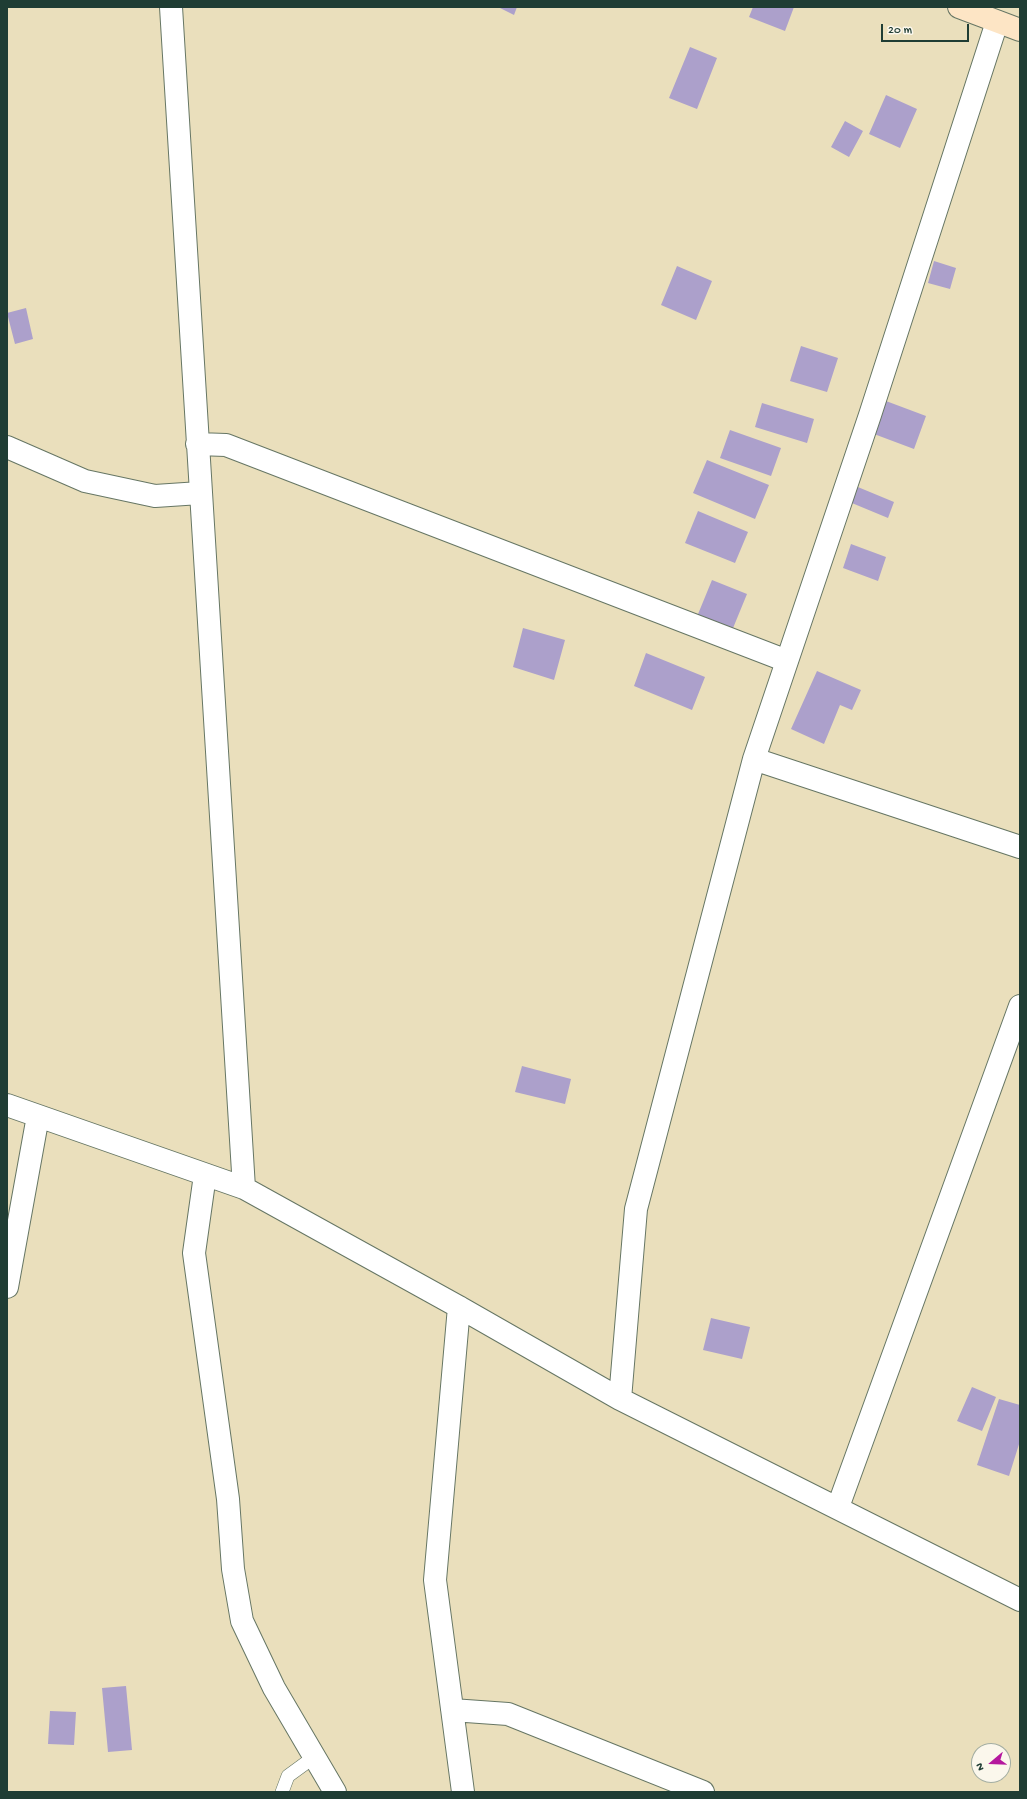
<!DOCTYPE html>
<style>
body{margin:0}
#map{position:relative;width:1027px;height:1799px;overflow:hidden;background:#eadfbc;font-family:"Gochi Hand",sans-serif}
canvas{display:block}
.frame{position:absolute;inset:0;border:8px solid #1f3d34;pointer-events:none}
.north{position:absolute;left:971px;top:1743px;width:40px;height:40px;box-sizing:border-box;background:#fbf7ec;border:1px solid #a3ada2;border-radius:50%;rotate:251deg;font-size:11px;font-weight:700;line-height:16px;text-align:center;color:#1f3d34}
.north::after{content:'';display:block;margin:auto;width:14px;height:18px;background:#b5179e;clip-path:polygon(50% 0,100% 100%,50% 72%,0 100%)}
.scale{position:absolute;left:881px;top:24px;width:88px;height:18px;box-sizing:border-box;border:2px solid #1f3d34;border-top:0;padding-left:5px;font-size:12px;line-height:14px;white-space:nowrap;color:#1f3d34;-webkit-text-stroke:3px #fbf7ec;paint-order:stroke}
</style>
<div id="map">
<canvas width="1027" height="1799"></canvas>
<div class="frame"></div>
<div class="north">N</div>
<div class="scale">20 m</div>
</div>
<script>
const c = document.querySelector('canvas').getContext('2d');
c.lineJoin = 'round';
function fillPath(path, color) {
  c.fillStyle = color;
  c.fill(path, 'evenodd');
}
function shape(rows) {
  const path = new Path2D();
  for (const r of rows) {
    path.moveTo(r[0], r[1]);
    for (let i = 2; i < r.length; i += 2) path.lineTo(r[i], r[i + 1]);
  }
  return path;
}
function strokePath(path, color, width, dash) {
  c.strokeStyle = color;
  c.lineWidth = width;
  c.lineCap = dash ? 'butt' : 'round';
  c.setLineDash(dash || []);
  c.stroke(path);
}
fillPath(shape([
 [498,7,517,7,514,15],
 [753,7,794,7,785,31,749,17],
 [690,47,717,58,697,109,669,98],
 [886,95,917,109,900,148,869,134],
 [845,121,863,131,849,157,831,147],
 [934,261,956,268,950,289,928,283],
 [677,266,712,281,696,320,661,305],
 [26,308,33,339,15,344,7,313],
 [801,346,838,358,827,392,790,381],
 [886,401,926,416,914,449,874,434],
 [762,403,814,419,807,443,755,427],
 [730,430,781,448,771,476,720,458],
 [707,460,769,485,755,519,693,493],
 [853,485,894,502,888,518,847,501],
 [698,511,748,532,735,563,685,543],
 [851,544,886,557,878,581,843,568],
 [712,580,747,594,731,633,696,619],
 [523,628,565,640,554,680,513,667],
 [646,653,705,677,692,710,634,686],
 [817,671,861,690,852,710,840,705,824,744,791,729],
 [522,1066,571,1079,565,1104,515,1092],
 [711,1318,750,1327,742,1359,703,1350],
 [972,1387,996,1397,982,1431,957,1421],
 [999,1399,1020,1405,1020,1441,1009,1476,977,1465],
 [126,1686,132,1750,108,1752,102,1688],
 [50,1711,76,1712,74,1745,48,1744]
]), '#aca0cb');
const lane = shape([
 [282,1792,288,1776,314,1757]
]);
const street = shape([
 [171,7,244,1188],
 [197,444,226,445,787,661],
 [7,447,85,481,155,496,200,493],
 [754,759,1020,847],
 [7,1105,244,1188,459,1307,620,1399,1020,1600],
 [205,1175,194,1253,228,1499,233,1569,242,1621,274,1688,335,1792],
 [7,1287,38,1116],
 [459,1307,435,1580,463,1792],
 [620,1399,636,1209,754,759,870,415,997,22],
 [838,1507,1020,1006],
 [452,1710,508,1714,703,1792]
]);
const secondary = shape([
 [959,7,1020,30]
]);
strokePath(lane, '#667664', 14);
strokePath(street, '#667664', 24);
strokePath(secondary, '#667664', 24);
strokePath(lane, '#fff', 13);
strokePath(street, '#fff', 22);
strokePath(secondary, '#fde5c5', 22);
</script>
